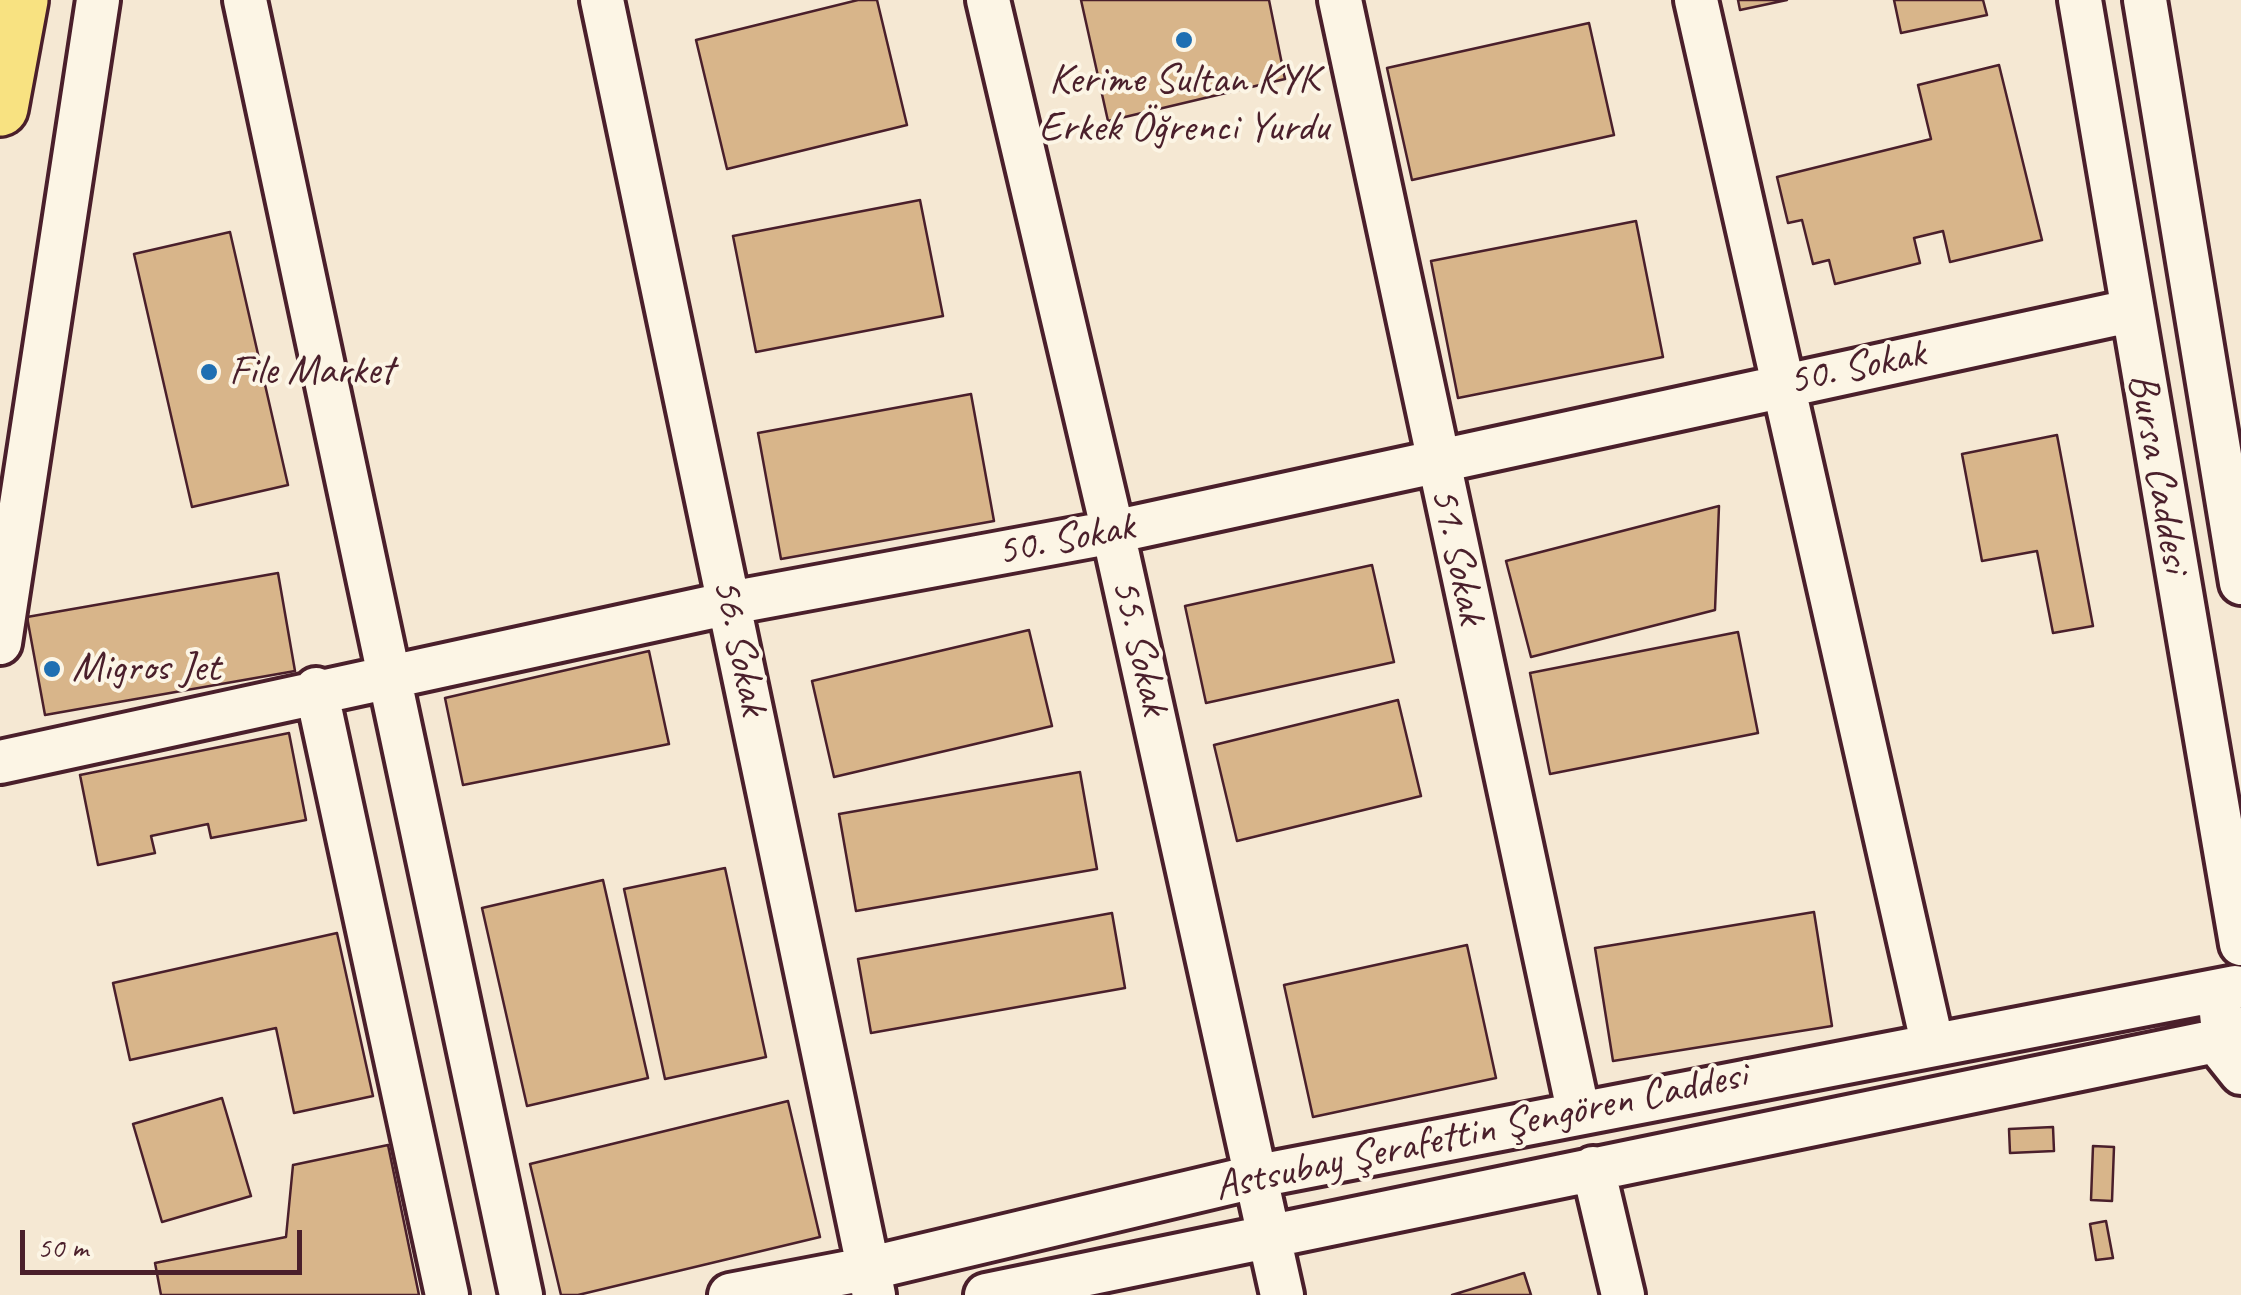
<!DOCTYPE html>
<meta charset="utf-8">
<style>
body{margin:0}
#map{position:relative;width:2241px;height:1295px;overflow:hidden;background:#f5e8d3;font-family:Caveat,sans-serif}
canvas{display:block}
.scale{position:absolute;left:20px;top:1230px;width:282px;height:45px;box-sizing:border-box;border:5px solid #4a1f2b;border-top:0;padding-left:12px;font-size:30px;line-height:35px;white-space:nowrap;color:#4a1f2b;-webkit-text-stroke:8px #fcf5e5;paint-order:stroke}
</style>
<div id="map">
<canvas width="2241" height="1295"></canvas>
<div class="scale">50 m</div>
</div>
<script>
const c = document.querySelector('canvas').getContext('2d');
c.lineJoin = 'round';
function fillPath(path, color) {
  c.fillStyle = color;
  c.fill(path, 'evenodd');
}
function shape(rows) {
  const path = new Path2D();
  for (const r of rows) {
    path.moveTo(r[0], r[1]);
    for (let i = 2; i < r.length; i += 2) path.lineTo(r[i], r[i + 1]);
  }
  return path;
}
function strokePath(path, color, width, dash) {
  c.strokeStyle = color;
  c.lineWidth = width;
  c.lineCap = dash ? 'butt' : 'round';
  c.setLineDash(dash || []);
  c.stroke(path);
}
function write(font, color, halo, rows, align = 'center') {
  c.font = font + ' Caveat,sans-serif';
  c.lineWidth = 8;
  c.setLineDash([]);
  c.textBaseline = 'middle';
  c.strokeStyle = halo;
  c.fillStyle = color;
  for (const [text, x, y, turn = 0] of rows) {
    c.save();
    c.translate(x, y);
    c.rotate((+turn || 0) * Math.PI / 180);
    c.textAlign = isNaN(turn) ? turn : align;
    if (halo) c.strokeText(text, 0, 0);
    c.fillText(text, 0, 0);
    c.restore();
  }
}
const building = shape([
 [858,0,877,0,907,125,727,169,696,40,858,0],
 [1081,0,1269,0,1285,79,1108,121,1081,0],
 [1738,0,1787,0,1740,10,1738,0],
 [1894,0,1983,0,1987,15,1901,33,1894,0],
 [1589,23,1614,135,1412,180,1387,68,1589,23],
 [1999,65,2042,240,1950,262,1943,231,1914,238,1920,263,1835,284,1829,260,1813,264,1802,220,1788,223,1777,177,1931,139,1918,85,1999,65],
 [920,200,943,316,756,352,733,236,920,200],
 [1636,221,1663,357,1458,398,1431,261,1636,221],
 [230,232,288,485,192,507,134,254,230,232],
 [971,394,994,521,781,559,758,433,971,394],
 [2057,435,2093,626,2053,633,2037,551,1982,561,1962,454,2057,435],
 [1719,506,1715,610,1531,657,1506,561,1719,506],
 [1372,565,1394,662,1206,703,1185,606,1372,565],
 [278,573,295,671,45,715,27,617,278,573],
 [1029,630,1052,726,834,777,812,681,1029,630],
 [1738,632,1758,733,1550,774,1530,673,1738,632],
 [649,651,669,744,463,785,445,698,649,651],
 [1398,700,1421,796,1237,841,1214,745,1398,700],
 [289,733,306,820,211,838,208,824,151,836,155,853,98,865,80,775,289,733],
 [1080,772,1097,869,856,911,839,814,1080,772],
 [725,868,766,1057,665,1079,624,889,725,868],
 [603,880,648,1078,527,1106,482,908,603,880],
 [1814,912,1832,1026,1613,1061,1595,948,1814,912],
 [1112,913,1125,988,871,1033,858,959,1112,913],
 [337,933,373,1096,294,1113,276,1028,130,1060,113,983,337,933],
 [1467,945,1496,1078,1313,1117,1284,985,1467,945],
 [222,1098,251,1196,162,1222,133,1124,222,1098],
 [788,1101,820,1237,578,1295,561,1295,530,1164,788,1101],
 [2053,1127,2054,1151,2010,1153,2009,1129,2053,1127],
 [388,1145,419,1295,161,1295,155,1263,286,1237,293,1165,388,1145],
 [2093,1146,2114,1147,2112,1201,2091,1200,2093,1146],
 [2106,1221,2113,1258,2096,1260,2090,1224,2106,1221],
 [1524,1273,1531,1295,1452,1295,1524,1273]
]);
fillPath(building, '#d8b58a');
strokePath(building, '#4a1f2b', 2.5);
const street = shape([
 [245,0,521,1295],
 [602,0,874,1295],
 [988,0,1113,532,1282,1295],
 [1340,0,1578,1110],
 [1696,0,1932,1042],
 [2080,0,2241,944],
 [2145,0,2241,583],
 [0,643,98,0],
 [316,689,447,1295],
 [0,762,730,603,1113,532,2130,311],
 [2221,1013,2225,1053,2241,1073],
 [1593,1168,1623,1295],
 [730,1295,871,1268,1258,1176,2235,987],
 [986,1295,2221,1040]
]);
const highway = shape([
 [0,108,20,0]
]);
strokePath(street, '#4a1f2b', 50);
strokePath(highway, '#4a1f2b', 62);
strokePath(street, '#fcf5e5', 42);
strokePath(highway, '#f8e281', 55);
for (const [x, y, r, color] of [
 [1184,40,10,"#1f6fb2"],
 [209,372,10,"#1f6fb2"],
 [52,669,10,"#1f6fb2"]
]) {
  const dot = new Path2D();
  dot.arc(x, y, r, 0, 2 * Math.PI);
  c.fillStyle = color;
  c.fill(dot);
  strokePath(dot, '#fcf5e5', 4);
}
write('42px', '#4a1f2b', '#fcf5e5', [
 ["Kerime Sultan KYK",1184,81,"center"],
 ["Erkek Öğrenci Yurdu",1184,129,"center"],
 ["File Market",229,372],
 ["Migros Jet",72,669]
], 'left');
write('42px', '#4a1f2b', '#fcf5e5', [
 ["50. Sokak",1857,368,-12],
 ["Bursa Caddesi",2158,473,80],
 ["50. Sokak",1066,540,-11],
 ["51. Sokak",1457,556,78],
 ["56. Sokak",739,647,78],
 ["55. Sokak",1139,647,77],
 ["Astsubay Şerafettin Şengören Caddesi",1481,1132,-12]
]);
</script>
